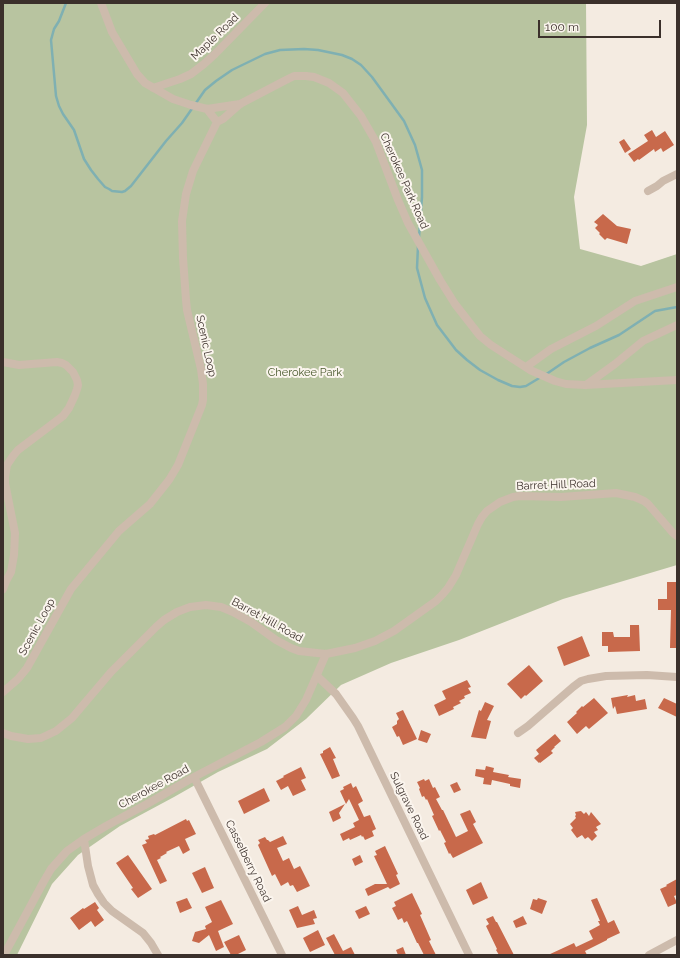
<!DOCTYPE html>
<style>
body{margin:0}
#map{position:relative;width:680px;height:958px;overflow:hidden;background:#f4ebe1;font-family:Raleway,sans-serif}
canvas{display:block}
.frame{position:absolute;inset:0;border:4px solid #3b302b;pointer-events:none}
.scale{position:absolute;left:538px;top:20px;width:123px;height:18px;box-sizing:border-box;border:2px solid #3b302b;border-top:0;padding-left:5px;font-size:12px;line-height:14px;white-space:nowrap;color:#3b302b;-webkit-text-stroke:3px #fbf5ee;paint-order:stroke}
</style>
<div id="map">
<canvas width="680" height="958"></canvas>
<div class="frame"></div>
<div class="scale">100 m</div>
</div>
<script>
const c = document.querySelector('canvas').getContext('2d');
c.lineJoin = 'round';
function fillPath(path, color) {
  c.fillStyle = color;
  c.fill(path, 'evenodd');
}
function shape(rows) {
  const path = new Path2D();
  for (const r of rows) {
    path.moveTo(r[0], r[1]);
    for (let i = 2; i < r.length; i += 2) path.lineTo(r[i], r[i + 1]);
  }
  return path;
}
function strokePath(path, color, width, dash) {
  c.strokeStyle = color;
  c.lineWidth = width;
  c.lineCap = dash ? 'butt' : 'round';
  c.setLineDash(dash || []);
  c.stroke(path);
}
function write(font, color, halo, rows, align = 'center') {
  c.font = font + ' Raleway,sans-serif';
  c.lineWidth = 4;
  c.setLineDash([]);
  c.textBaseline = 'middle';
  c.strokeStyle = halo;
  c.fillStyle = color;
  for (const [text, x, y, turn = 0] of rows) {
    c.save();
    c.translate(x, y);
    c.rotate((+turn || 0) * Math.PI / 180);
    c.textAlign = isNaN(turn) ? turn : align;
    if (halo) c.strokeText(text, 0, 0);
    c.fillText(text, 0, 0);
    c.restore();
  }
}
fillPath(shape([
 [3,3,586,3,587,125,574,197,580,249,641,266,677,254,677,565,563,599,459,640,391,663,341,685,306,719,267,749,218,772,174,797,120,826,78,855,52,884,17,955,3,955]
]), '#b8c4a0');
strokePath(shape([
 [66,3,59,21,54,29,51,40,56,96,59,106,63,114,74,130,84,159,91,170,98,179,105,187,109,189,112,191,122,192,125,191,131,186,166,141,182,123,205,90,216,81,232,70,265,54,280,50,304,49,318,50,342,55,352,59,361,65,372,77,404,121,415,145,422,170,422,197,419,237],
 [418,246,417,268,425,298,437,325,456,350,467,360,480,370,498,380,512,386,520,387,526,386,541,377],
 [545,375,564,362,590,348,619,335,655,311,677,307]
]), '#7fb0b2', 2.5);
fillPath(shape([
 [652,130,656,137,665,131,674,145,663,152,661,148,655,152,654,149,639,160,638,159,634,162,628,154,648,141,644,135],
 [624,139,631,149,625,153,619,142],
 [603,214,617,226,631,229,627,244,607,238,605,240,599,234,600,233,595,228,598,225,594,222],
 [667,582,677,582,677,648,670,648,671,610,658,610,658,599,667,599],
 [630,625,639,625,640,651,608,652,608,646,602,646,602,632,613,632,614,637,630,637],
 [582,636,590,656,564,666,557,647],
 [529,665,543,681,526,696,525,695,521,699,507,684],
 [467,680,471,687,468,688,471,693,464,696,465,698,459,701,461,703,453,707,454,709,439,716,434,705,446,699,442,691],
 [628,695,627,697,635,695,636,701,645,699,647,709,617,714,615,706,613,709,611,698],
 [594,698,608,713,589,729,586,726,577,734,567,722,577,713,576,712,582,706,583,707],
 [664,698,677,704,677,717,658,708],
 [485,702,494,706,487,720,491,721,486,739,471,737,479,710,481,711],
 [403,710,417,739,403,745,399,736,397,737,392,727,397,724,397,721,399,719,396,713],
 [421,730,431,734,427,743,418,740],
 [555,734,561,741,554,747,555,747,551,751,553,753,540,763,539,762,539,763,534,758,539,754,536,750],
 [330,747,336,758,333,759,340,776,332,779,320,754,323,753,323,751],
 [486,766,494,768,493,772,509,775,508,777,521,779,520,788,510,786,510,784,492,780,491,785,483,784,484,778,475,776,476,769,485,770],
 [301,767,306,778,301,780,306,790,293,796,288,786,281,790,276,781,284,777,283,776],
 [424,779,425,781,429,779,433,788,435,787,440,797,436,799,442,810,443,810,456,837,468,831,460,814,470,810,476,822,473,824,483,843,453,858,450,853,449,854,444,843,446,842,440,830,439,831,432,816,434,815,427,799,426,800,424,796,422,797,419,789,420,788,417,782],
 [457,782,461,790,454,793,450,785],
 [351,783,353,788,356,786,363,801,358,804,364,817,370,815,376,829,372,831,374,836,365,840,363,836,362,837,361,835,350,840,349,838,343,841,340,834,355,827,353,823,359,820,349,799,346,804,340,791,344,789,343,787],
 [264,788,270,801,244,814,238,801],
 [345,804,339,813,341,818,333,822,329,812],
 [581,811,584,814,586,812,589,816,591,812,601,824,596,827,598,830,594,832,597,836,592,841,588,837,585,839,582,835,577,838,571,830,573,828,570,824,576,818,575,816,576,815,575,812],
 [186,819,187,821,189,820,196,834,185,839,190,850,183,854,179,846,166,852,167,853,160,857,161,858,157,860,167,881,160,884,142,845,147,843,145,840,149,839,148,836,154,834,155,835],
 [283,836,287,844,277,848,283,861,289,858,294,869,300,866,310,886,297,892,293,885,290,886,288,882,281,886,275,874,272,876,258,845,260,843,258,840,265,837,267,840,268,840,270,842],
 [385,846,398,874,396,875,400,884,390,889,388,887,368,896,365,889,375,884,387,884,374,856,377,855,375,851],
 [128,855,152,889,138,898,131,889,133,888,116,863],
 [360,855,363,862,355,866,352,859],
 [205,867,214,888,202,893,192,873],
 [677,879,677,895,674,896,677,903,668,907,660,889,667,886,666,885],
 [481,882,488,898,473,905,466,890],
 [412,893,422,914,420,915,431,940,429,941,436,955,424,955,418,943,417,943,407,921,404,923,402,918,398,920,392,908,396,906,394,902],
 [187,898,192,908,180,913,176,902],
 [538,898,547,901,542,914,530,909,533,899,537,900],
 [597,898,608,923,614,920,620,933,607,939,607,940,585,951,587,955,548,955,574,943,576,947,593,939,589,931,600,925,598,921,600,921,591,900],
 [221,900,233,924,218,931,224,947,216,951,209,935,199,943,192,941,195,932,206,929,205,926,212,922,205,907],
 [95,902,99,908,97,910,104,920,95,927,91,921,79,930,70,918,83,908,84,909],
 [298,906,302,915,314,910,317,918,313,919,315,924,297,928,289,910],
 [366,906,370,914,359,919,355,911],
 [493,916,496,922,497,922,514,955,499,955,496,950,497,949,486,926,489,924,486,919],
 [523,916,527,924,516,928,513,921],
 [318,930,325,945,310,952,303,938],
 [334,934,343,951,351,947,355,955,335,955,326,938],
 [239,935,246,950,236,955,231,955,224,942],
 [403,947,406,955,398,955,396,950]
]), '#c8694b');
strokePath(shape([
 [101,3,112,32,137,74,145,83,173,99,191,105,207,109,240,104],
 [153,88,180,79,191,74,204,64,215,54,265,3],
 [217,122,223,119,240,104,284,81,294,76,306,76,314,77,329,83,343,93,361,116,376,142,398,200,408,223,440,280,455,304,480,336,491,345,530,370,555,381,566,384,585,385,677,380],
 [648,191,657,186,663,181,677,174],
 [3,362,19,365,57,362,62,363,66,365,73,372,77,380,78,385,77,389,75,395,69,408,63,416,18,450,13,456,7,465,5,477,5,483,15,533,14,555,11,572,6,581,3,589],
 [526,367,551,349,596,326,635,301,677,287],
 [586,385,615,364,643,341,677,325],
 [317,676,336,694,353,718,358,726,469,955],
 [3,692,18,679,27,668,71,589,119,531,150,504,169,480,178,465,202,405,203,400,203,384,201,369,187,310,186,300,183,258,182,221,186,194,193,171,217,122,207,109],
 [3,733,11,736,28,739,41,738,56,731,72,718,111,672,156,627,164,620,177,612,190,607,206,605,221,607,233,612,251,622,276,640,291,648,299,651,326,654,355,648,375,641,394,631,436,601,442,595,448,588,456,575,478,524,482,517,487,511,500,502,513,497,520,496,561,497,616,493,635,497,644,501,648,504,673,533,677,536],
 [518,733,528,726,573,687,581,681,588,679,606,676,647,675,677,677],
 [194,777,282,955],
 [84,839,88,866,93,885,98,894,104,903,112,911,143,933,151,943,158,955],
 [4,955,44,881,51,869,67,851,84,839,106,826,147,804,194,777,261,742,285,727,296,716,306,700,326,654],
 [649,955,677,940]
]), '#cdbbac', 8);
write('11px', '#3b302b', '#fbf5ee', [
 ["Maple Road",215,37,-44],
 ["Cherokee Park Road",404,181,66],
 ["Scenic Loop",206,346,78],
 ["Barret Hill Road",556,485,-2],
 ["Barret Hill Road",267,620,29],
 ["Scenic Loop",37,627,-61],
 ["Cherokee Road",154,787,-29],
 ["Sulgrave Road",409,806,64],
 ["Casselberry Road",248,861,64]
]);
write('11px', '#4a5a2e', '#fbf5ee', [
 ["Cherokee Park",305,373]
]);
</script>
